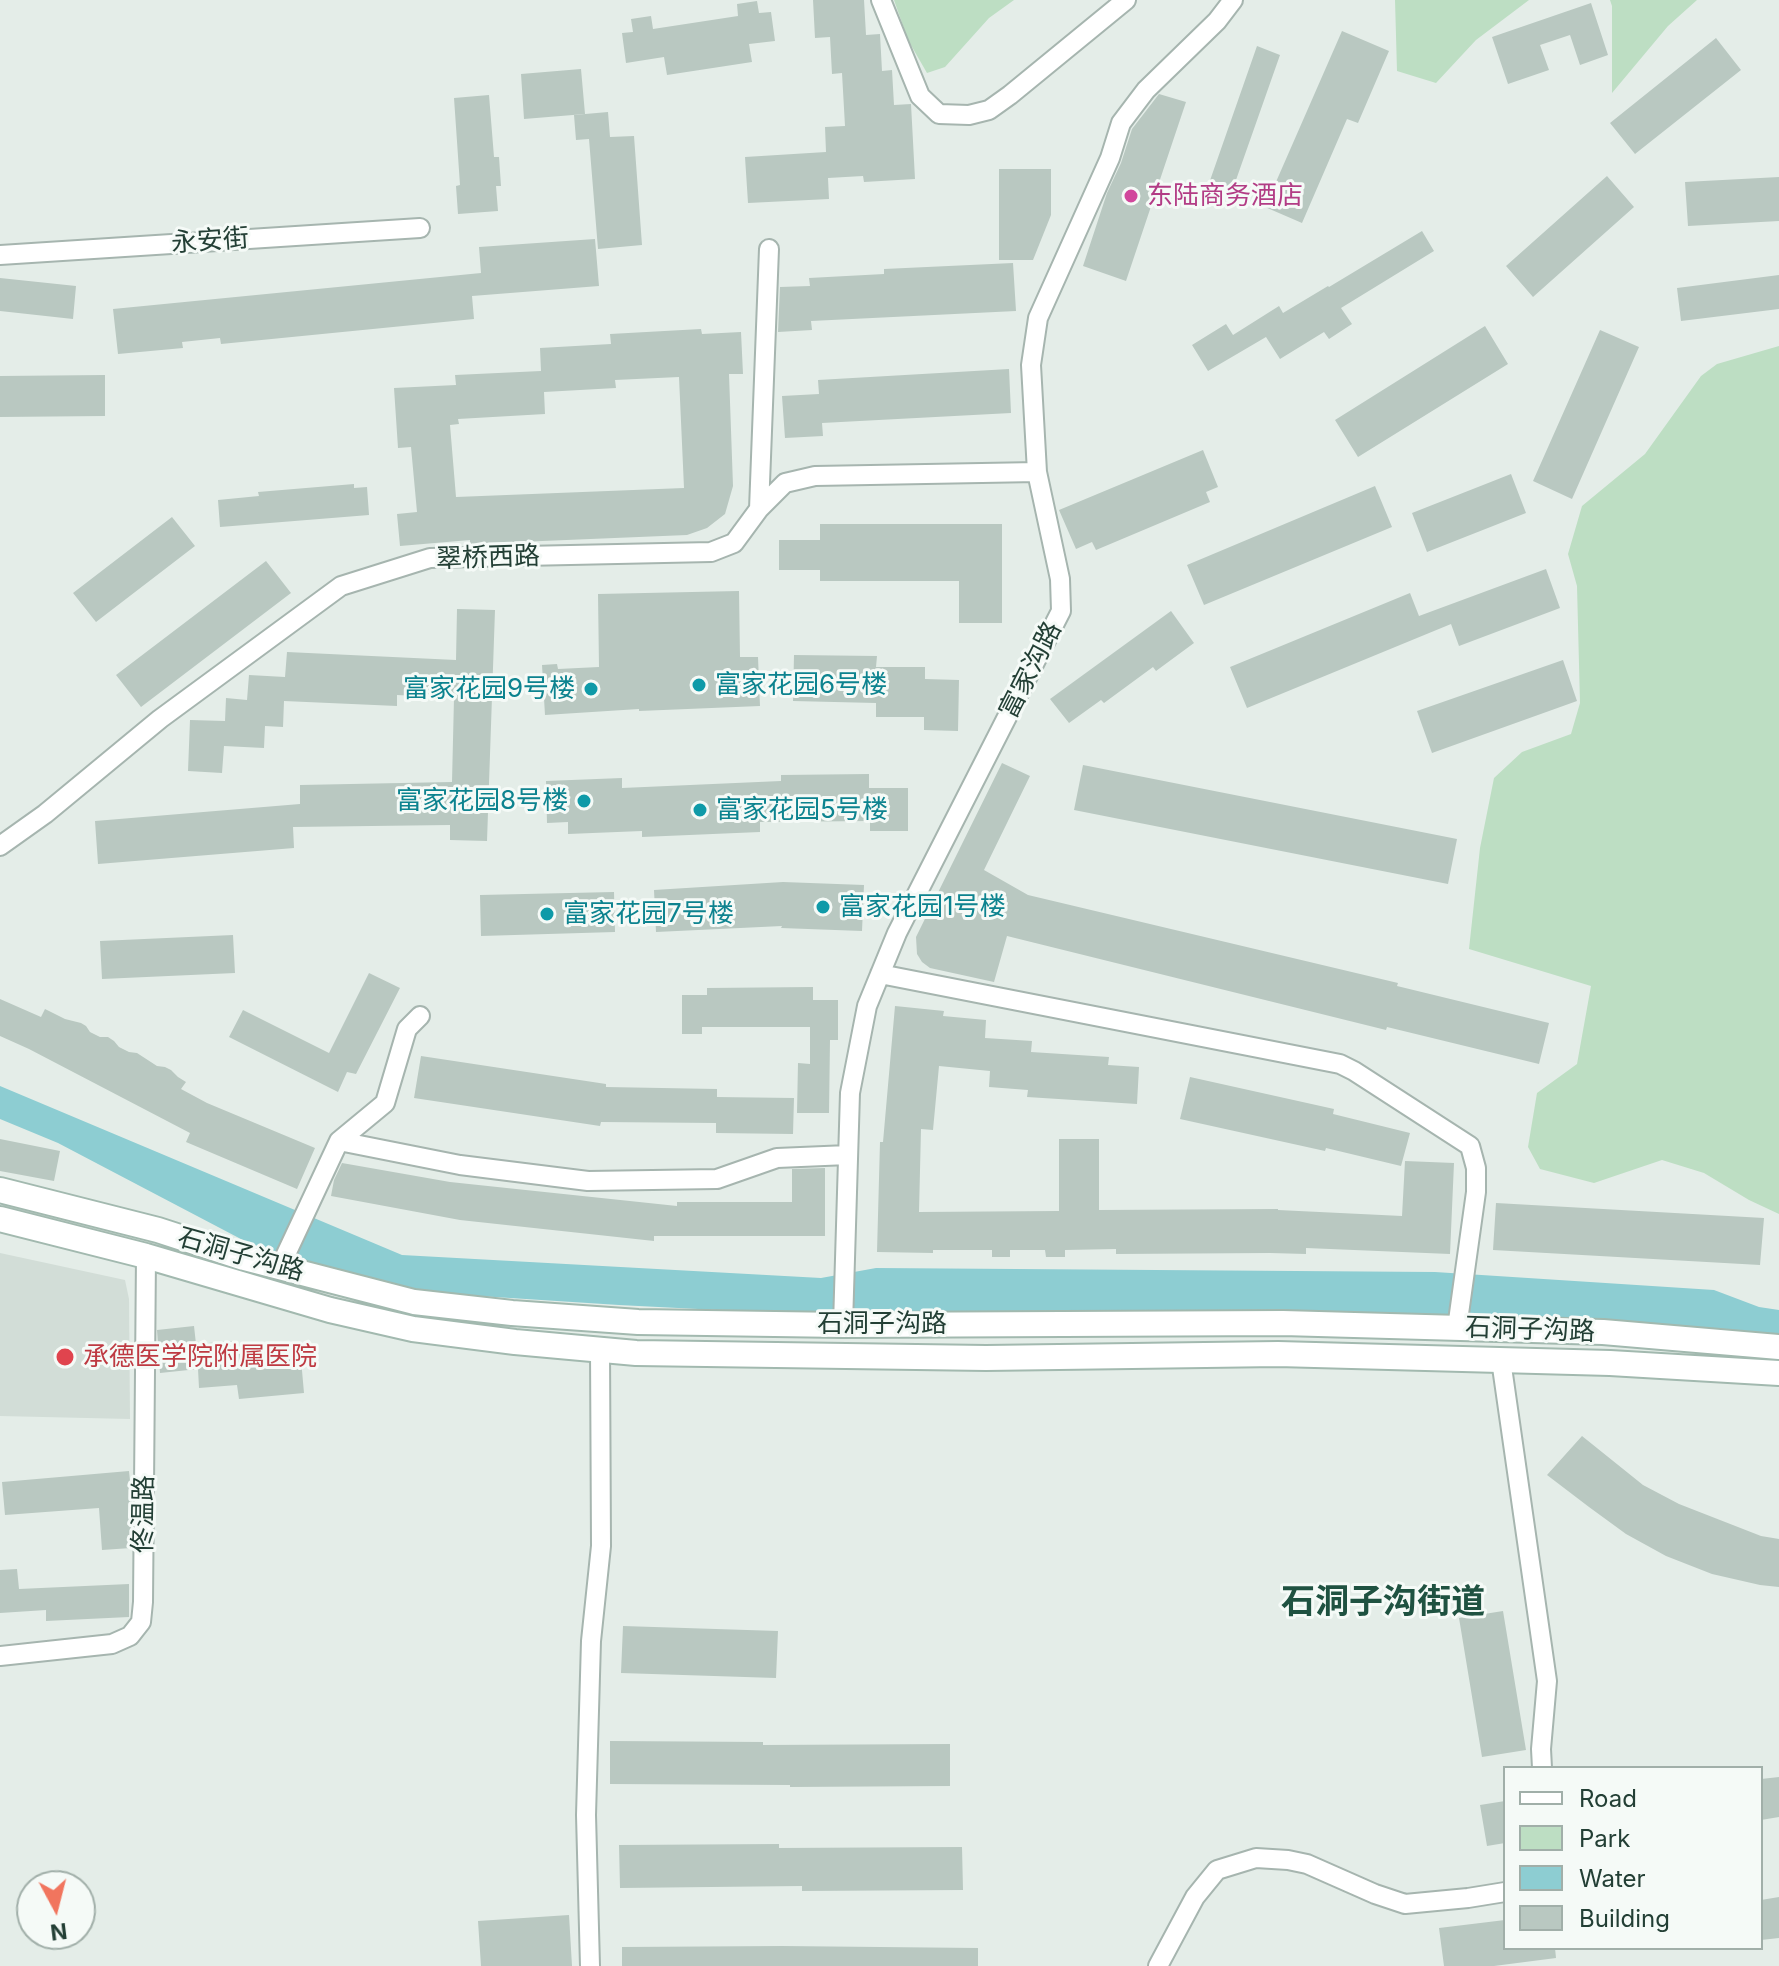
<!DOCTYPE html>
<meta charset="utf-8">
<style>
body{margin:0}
#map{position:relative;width:1779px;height:1966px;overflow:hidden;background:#e4ede8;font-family:Inter,sans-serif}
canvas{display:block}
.legend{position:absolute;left:1503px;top:1766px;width:260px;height:184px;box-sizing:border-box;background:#f5faf7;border:2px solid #a1afa9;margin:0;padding:10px 14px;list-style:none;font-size:24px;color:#233f35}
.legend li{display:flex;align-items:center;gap:16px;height:40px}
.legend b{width:40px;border:2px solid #a1afa9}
.north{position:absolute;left:16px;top:1870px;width:80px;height:80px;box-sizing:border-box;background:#f5faf7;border:2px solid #a1afa9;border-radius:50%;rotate:173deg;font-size:22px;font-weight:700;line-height:32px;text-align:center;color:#233f35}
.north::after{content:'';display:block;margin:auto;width:28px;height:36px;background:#f1755e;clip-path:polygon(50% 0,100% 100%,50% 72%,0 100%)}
</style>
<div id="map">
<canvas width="1779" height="1966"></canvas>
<ul class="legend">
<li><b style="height:10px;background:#fff"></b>Road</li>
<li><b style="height:22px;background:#bddec3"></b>Park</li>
<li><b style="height:22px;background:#8dcdd2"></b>Water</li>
<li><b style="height:22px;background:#b9c8c1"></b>Building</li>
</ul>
<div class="north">N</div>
</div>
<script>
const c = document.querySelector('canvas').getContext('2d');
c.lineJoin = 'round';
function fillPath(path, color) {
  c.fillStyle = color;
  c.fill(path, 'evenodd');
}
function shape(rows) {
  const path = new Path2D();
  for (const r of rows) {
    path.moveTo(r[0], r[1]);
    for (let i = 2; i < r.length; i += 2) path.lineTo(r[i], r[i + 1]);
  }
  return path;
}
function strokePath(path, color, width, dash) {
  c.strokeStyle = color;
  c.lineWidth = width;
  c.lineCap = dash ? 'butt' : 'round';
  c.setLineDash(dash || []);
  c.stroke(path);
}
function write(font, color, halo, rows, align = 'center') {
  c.font = font + ' Inter,"Noto Sans SC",sans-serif';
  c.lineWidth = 6;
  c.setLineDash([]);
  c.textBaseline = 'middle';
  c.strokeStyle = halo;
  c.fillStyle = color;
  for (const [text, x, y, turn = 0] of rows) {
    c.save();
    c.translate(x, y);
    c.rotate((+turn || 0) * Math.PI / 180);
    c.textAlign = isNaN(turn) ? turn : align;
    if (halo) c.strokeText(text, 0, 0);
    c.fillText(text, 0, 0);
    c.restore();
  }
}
fillPath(shape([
 [0,1253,125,1280,129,1299,130,1419,0,1416]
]), '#d2ddd7');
fillPath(shape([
 [894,0,1014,0,989,18,945,67,927,73,908,40],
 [1395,0,1529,0,1476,40,1436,83,1397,71],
 [1610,0,1697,0,1668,26,1612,93,1612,6],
 [1779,346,1779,1214,1749,1200,1704,1173,1662,1160,1594,1183,1540,1169,1528,1147,1537,1093,1577,1064,1591,986,1469,949,1480,848,1494,778,1522,752,1571,734,1580,703,1577,586,1568,554,1582,506,1645,454,1701,376,1717,364]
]), '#bddec3');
fillPath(shape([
 [0,1086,402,1255,821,1278,876,1268,1435,1272,1714,1290,1759,1307,1779,1310,1779,1337,1613,1320,816,1315,619,1305,417,1292,258,1248,58,1143,0,1119]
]), '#8dcdd2');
fillPath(shape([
 [813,0,864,0,866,35,880,34,882,71,892,70,894,105,911,104,915,179,864,182,863,176,828,178,829,199,748,203,745,157,826,152,825,127,845,126,842,73,832,74,830,37,815,38],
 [757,1,759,13,771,12,775,41,749,44,752,62,667,75,664,57,626,63,622,33,633,32,631,19,651,16,653,29,738,16,737,4],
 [1591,3,1608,55,1580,65,1570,35,1540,45,1549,70,1508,84,1492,37],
 [1342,31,1389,51,1358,123,1347,119,1302,223,1265,207],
 [1716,38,1741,70,1635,154,1610,123],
 [1257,46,1280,55,1230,197,1207,189],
 [581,69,585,114,524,119,521,74],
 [1159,94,1186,102,1126,281,1083,266,1107,193,1121,163,1132,129],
 [489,95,494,157,499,157,501,186,496,186,498,211,458,214,456,186,460,185,454,98],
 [608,112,610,137,634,136,642,245,598,249,589,139,576,140,574,115],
 [999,169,1051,169,1051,215,1033,260,999,260],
 [1607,176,1634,207,1533,297,1506,266],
 [1779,177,1779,221,1688,226,1685,182],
 [1422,231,1434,251,1341,308,1352,324,1329,339,1324,332,1280,359,1266,337,1208,371,1192,345,1226,324,1233,335,1279,306,1283,313,1328,286,1329,287],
 [595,239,599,286,472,296,474,319,221,344,220,338,182,342,183,348,118,354,113,309,481,273,479,247],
 [1013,263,1016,311,811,321,812,330,778,332,780,287,810,286,809,278,884,274,884,269],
 [1779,275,1779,309,1681,321,1677,288],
 [0,278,76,286,73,319,0,311],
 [1485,326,1508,364,1358,457,1335,420],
 [701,329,702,334,741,332,743,374,729,374,733,486,725,514,707,528,687,535,470,544,470,540,400,546,397,514,417,512,411,447,398,448,394,388,456,385,455,375,541,371,540,348,611,344,610,334],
 [679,377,684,488,456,497,450,425,459,424,458,419,545,414,544,392,616,388,615,380],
 [1600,330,1639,347,1572,499,1533,481],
 [1009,369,1011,413,822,423,823,436,785,438,782,396,819,394,818,380],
 [105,375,105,416,0,417,0,376],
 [1203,450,1218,487,1206,492,1210,502,1096,550,1092,542,1076,549,1059,510],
 [1511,474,1526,513,1427,552,1412,513],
 [354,484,354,488,367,487,369,515,220,527,218,500,259,496,258,492],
 [1375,486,1392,527,1204,605,1187,565],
 [172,517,195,546,96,622,73,593],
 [820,524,1002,524,1002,623,959,623,959,581,820,581,820,570,779,570,779,540,820,540],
 [266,561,291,593,141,707,116,675],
 [1546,569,1560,608,1459,646,1451,624,1247,708,1230,667,1410,593,1419,616],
 [739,591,740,657,758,657,760,706,639,711,639,709,545,715,542,665,557,664,558,669,599,667,598,594],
 [457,609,495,610,487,841,450,840,450,825,293,827,294,848,98,864,95,821,300,804,300,785,452,782,454,698,397,695,397,706,284,701,283,727,265,726,264,748,224,746,222,773,188,771,190,720,225,721,226,698,247,700,249,675,285,677,287,652,456,660],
 [1171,611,1194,643,1156,671,1153,667,1104,703,1101,700,1069,723,1050,699],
 [794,655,877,656,876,667,925,667,925,679,959,680,958,731,924,730,924,717,876,717,876,703,793,701],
 [1563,660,1577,701,1432,753,1417,711],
 [1002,763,1030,776,984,870,1028,895,1398,983,1397,986,1549,1023,1539,1064,1387,1027,1386,1030,1007,936,994,982,930,968,922,962,917,954,916,937],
 [1083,765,1457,839,1448,884,1074,810],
 [869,774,869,788,908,788,908,831,870,831,870,821,760,822,760,832,642,837,642,831,568,834,568,822,547,823,546,781,622,778,622,788,781,781,781,775],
 [783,882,864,885,862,931,781,928,782,926,656,932,654,890],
 [614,892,615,932,481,936,480,895],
 [233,935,235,973,102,979,100,941],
 [369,973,400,988,356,1074,347,1072,338,1092,229,1037,243,1010,329,1053],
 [813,987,813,1000,838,1000,838,1040,830,1040,829,1113,797,1113,798,1063,810,1064,810,1027,702,1027,702,1034,682,1034,682,995,707,995,707,988],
 [0,999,41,1017,45,1009,65,1019,81,1023,86,1026,90,1032,100,1037,108,1037,114,1041,119,1047,129,1052,137,1053,157,1066,165,1067,171,1070,178,1077,186,1082,181,1089,207,1103,315,1148,297,1189,186,1142,190,1133,29,1049,0,1036],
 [895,1006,944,1011,943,1016,986,1020,985,1038,1032,1041,1031,1052,1109,1057,1108,1065,1139,1067,1137,1104,1027,1097,1028,1090,989,1087,990,1071,939,1066,933,1130,921,1129,919,1212,1059,1211,1059,1139,1099,1139,1099,1210,1278,1209,1278,1210,1402,1216,1405,1161,1454,1163,1450,1254,1306,1248,1306,1254,1270,1253,1116,1254,1116,1249,1065,1250,1065,1257,1046,1257,1045,1250,1010,1250,1010,1257,992,1257,992,1250,933,1250,933,1253,877,1252,880,1142,883,1142],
 [421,1056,606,1084,606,1087,717,1089,717,1097,794,1098,793,1134,716,1133,716,1123,601,1122,600,1126,414,1098],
 [1190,1077,1334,1109,1333,1114,1410,1133,1401,1166,1326,1148,1325,1151,1180,1119],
 [0,1139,60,1151,54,1181,0,1171],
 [342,1163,450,1182,677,1206,677,1202,792,1202,792,1169,825,1168,825,1236,654,1236,654,1241,460,1220,331,1196,334,1180],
 [1496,1203,1764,1218,1760,1265,1493,1250],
 [194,1326,196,1344,233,1341,235,1354,300,1348,304,1393,239,1399,237,1385,199,1388,198,1369,160,1373,157,1330],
 [1582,1436,1643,1485,1679,1504,1761,1536,1779,1539,1779,1587,1760,1585,1712,1574,1666,1556,1626,1534,1589,1507,1547,1475],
 [129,1471,132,1501,131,1548,102,1550,99,1508,5,1515,2,1482],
 [17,1569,19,1589,129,1584,129,1617,46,1621,46,1610,0,1613,0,1570],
 [1503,1611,1526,1750,1482,1757,1459,1618],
 [623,1626,778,1631,776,1678,621,1673],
 [610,1741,763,1742,763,1745,950,1744,950,1786,790,1787,790,1785,610,1784],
 [1779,1777,1779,1817,1761,1820,1761,1779],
 [1505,1801,1505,1843,1487,1846,1480,1805],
 [779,1844,779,1848,962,1847,963,1890,802,1891,802,1886,620,1888,619,1845],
 [1779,1897,1779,1938,1761,1940,1761,1900],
 [569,1915,572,1966,481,1966,478,1921],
 [1505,1920,1505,1948,1555,1948,1556,1958,1494,1966,1444,1966,1439,1928],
 [782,1946,978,1948,978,1966,622,1966,622,1947]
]), '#b9c8c1');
const street = shape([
 [881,0,920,96,939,114,969,115,989,110,1010,95,1126,0],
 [0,255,420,228],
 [759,509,769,249],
 [0,846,45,814,160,719,341,586,430,558,711,552,734,543,759,509,785,483,815,476,1037,472],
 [880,974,1340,1064,1354,1071,1470,1146,1476,1168,1476,1192,1457,1328],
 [339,1141,460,1165,588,1181,717,1179,777,1158,848,1155],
 [280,1267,339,1141,385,1103,407,1029,420,1016],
 [843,1325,850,1093,867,1006,897,933,1061,611,1060,579,1037,472,1031,365,1038,318,1110,158,1121,123,1146,90,1217,21,1233,0],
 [1501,1360,1547,1681,1541,1749,1542,1768],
 [0,1656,112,1644,130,1636,141,1622,143,1602,146,1256],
 [590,1966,586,1815,591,1641,601,1546,600,1350],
 [1158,1966,1195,1897,1217,1870,1256,1858,1288,1860,1307,1864,1375,1894,1405,1904,1468,1898,1505,1892]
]);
const secondary = shape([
 [0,1190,158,1230,244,1258,414,1302,512,1313,638,1322,843,1325,1283,1323,1603,1332,1779,1347],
 [0,1219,146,1256,330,1310,413,1329,515,1342,636,1353,986,1358,1278,1354,1610,1363,1779,1373]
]);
strokePath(street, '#a6b5af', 22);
strokePath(secondary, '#a2b9af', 28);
strokePath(street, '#fff', 18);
strokePath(secondary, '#fff', 24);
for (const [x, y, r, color] of [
 [1131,196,8,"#d1479c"],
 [699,685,8,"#0f9aa8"],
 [591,689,8,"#0f9aa8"],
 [584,801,8,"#0f9aa8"],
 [700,810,8,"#0f9aa8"],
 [823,907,8,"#0f9aa8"],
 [547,914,8,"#0f9aa8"],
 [65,1357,10,"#e0444e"]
]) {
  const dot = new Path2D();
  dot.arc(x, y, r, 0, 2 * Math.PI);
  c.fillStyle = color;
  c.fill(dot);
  strokePath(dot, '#f5faf7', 3);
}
write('26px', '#b23c85', '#f5faf7', [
 ["东陆商务酒店",1147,196]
], 'left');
write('26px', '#233f35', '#f5faf7', [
 ["永安街",210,241,-4],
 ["翠桥西路",488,558,-2],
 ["富家沟路",1031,670,-63],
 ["石洞子沟路",241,1255,16],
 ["石洞子沟路",882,1324],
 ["石洞子沟路",1530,1330,2],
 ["佟温路",144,1514,-89]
]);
write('26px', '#0d838f', '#f5faf7', [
 ["富家花园6号楼",715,685],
 ["富家花园9号楼",575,689,"right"],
 ["富家花园8号楼",568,801,"right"],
 ["富家花园5号楼",716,810],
 ["富家花园1号楼",839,907],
 ["富家花园7号楼",563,914]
], 'left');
write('26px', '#be3a42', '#f5faf7', [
 ["承德医学院附属医院",83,1357]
], 'left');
write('bold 34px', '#1f5241', '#f5faf7', [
 ["石洞子沟街道",1383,1603]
]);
</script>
